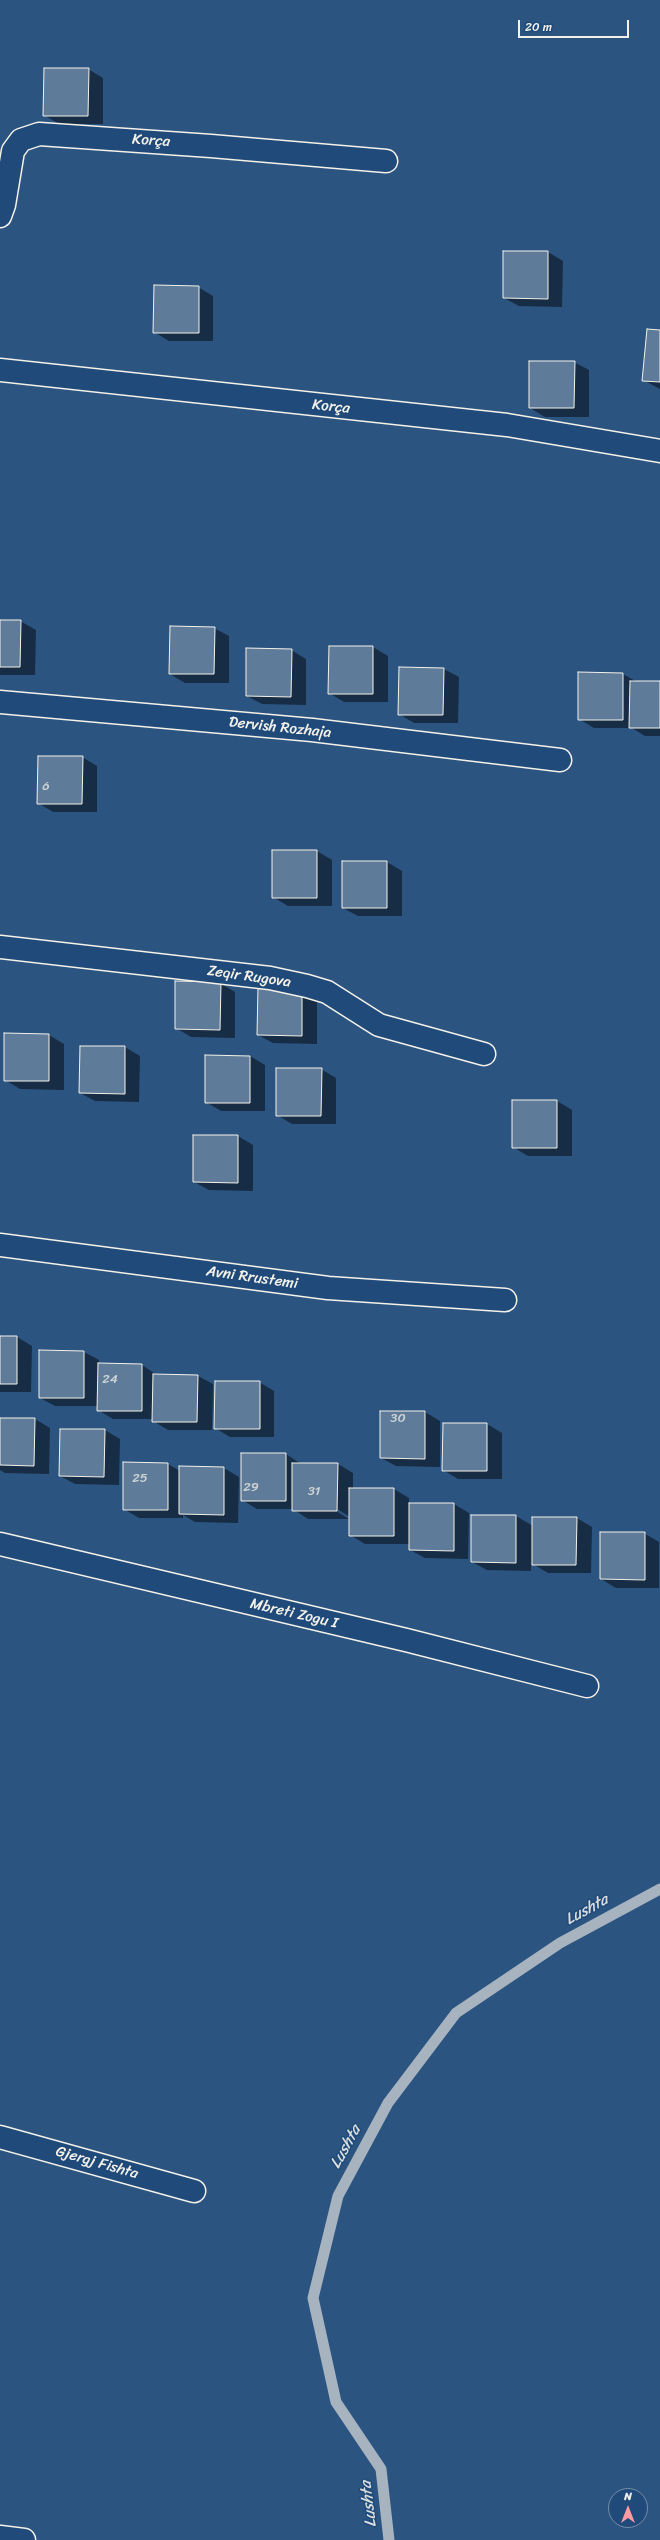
<!DOCTYPE html>
<meta charset="utf-8">
<style>
body{margin:0}
#map{position:relative;width:660px;height:2540px;overflow:hidden;background:#2c5481;font-family:Sriracha,sans-serif}
canvas{display:block}
.north{position:absolute;left:608px;top:2488px;width:40px;height:40px;box-sizing:border-box;background:#1f4a7a;border:1px solid #748da6;border-radius:50%;rotate:0deg;font-size:11px;font-weight:700;line-height:16px;text-align:center;color:#f4f1e8}
.north::after{content:'';display:block;margin:auto;width:14px;height:18px;background:#ff9aa2;clip-path:polygon(50% 0,100% 100%,50% 72%,0 100%)}
.scale{position:absolute;left:518px;top:20px;width:111px;height:18px;box-sizing:border-box;border:2px solid #f4f1e8;border-top:0;padding-left:5px;font-size:12px;line-height:14px;white-space:nowrap;color:#f4f1e8;-webkit-text-stroke:3px #1f4a7a;paint-order:stroke}
</style>
<div id="map">
<canvas width="660" height="2540"></canvas>
<div class="north">N</div>
<div class="scale">20 m</div>
</div>
<script>
const c = document.querySelector('canvas').getContext('2d');
c.lineJoin = 'round';
function fillPath(path, color) {
  c.fillStyle = color;
  c.fill(path, 'evenodd');
}
function shape(rows) {
  const path = new Path2D();
  for (const r of rows) {
    path.moveTo(r[0], r[1]);
    for (let i = 2; i < r.length; i += 2) path.lineTo(r[i], r[i + 1]);
  }
  return path;
}
function strokePath(path, color, width, dash) {
  c.strokeStyle = color;
  c.lineWidth = width;
  c.lineCap = dash ? 'butt' : 'round';
  c.setLineDash(dash || []);
  c.stroke(path);
}
function write(font, color, halo, rows, align = 'center') {
  c.font = font + ' Sriracha,sans-serif';
  c.lineWidth = 3;
  c.setLineDash([]);
  c.textBaseline = 'middle';
  c.strokeStyle = halo;
  c.fillStyle = color;
  for (const [text, x, y, turn = 0] of rows) {
    c.save();
    c.translate(x, y);
    c.rotate((+turn || 0) * Math.PI / 180);
    c.textAlign = isNaN(turn) ? turn : align;
    if (halo) c.strokeText(text, 0, 0);
    c.fillText(text, 0, 0);
    c.restore();
  }
}
fillPath(shape([
 [88,69,103,78,103,124,59,124,44,115],
 [548,252,563,261,562,307,519,306,504,298],
 [198,287,213,296,213,341,169,341,154,332],
 [660,331,660,389,643,380],
 [574,362,589,370,589,417,545,417,530,408],
 [0,621,20,621,36,630,35,675,0,675],
 [214,628,229,636,229,683,185,683,170,674],
 [330,647,373,647,388,656,388,702,344,702,329,693],
 [291,650,306,659,306,705,262,704,247,696],
 [444,669,459,677,458,723,414,723,399,714],
 [623,674,637,682,660,682,660,736,645,736,632,728,594,728,579,719],
 [82,757,97,766,97,812,53,812,38,803],
 [273,851,317,851,332,860,332,906,288,906,273,897],
 [387,862,402,871,402,916,358,916,343,908],
 [220,983,235,992,235,1038,191,1037,176,1028],
 [259,988,317,998,317,1044,273,1043,258,1035],
 [49,1035,64,1044,64,1090,20,1089,5,1080],
 [125,1047,140,1056,139,1102,95,1101,80,1093],
 [250,1056,265,1065,265,1111,221,1111,206,1102],
 [321,1069,336,1078,336,1124,292,1124,277,1115],
 [557,1101,572,1110,572,1156,528,1156,513,1147],
 [238,1136,253,1145,253,1191,209,1190,194,1182],
 [0,1337,17,1337,32,1346,31,1392,0,1392],
 [40,1351,84,1352,99,1360,99,1364,142,1365,157,1375,198,1376,213,1384,212,1430,168,1430,153,1421,153,1419,113,1419,98,1410,98,1406,55,1406,40,1398],
 [259,1382,274,1391,274,1437,230,1437,215,1428],
 [381,1412,425,1412,440,1421,440,1467,396,1466,381,1458],
 [0,1419,35,1419,50,1428,49,1474,5,1473,0,1470],
 [487,1424,502,1433,502,1479,458,1479,443,1470],
 [105,1430,120,1439,119,1485,75,1484,60,1476],
 [286,1454,301,1464,338,1464,353,1473,353,1489,394,1489,409,1498,409,1504,454,1504,469,1513,468,1559,425,1558,410,1550,410,1544,365,1544,350,1535,350,1517,334,1507,333,1509,349,1519,308,1519,293,1509,257,1509,242,1500],
 [168,1464,180,1471,224,1468,239,1477,238,1523,195,1522,183,1515,183,1518,139,1518,124,1509],
 [472,1516,516,1516,533,1526,577,1518,592,1527,591,1573,548,1573,531,1563,531,1571,487,1570,472,1562],
 [644,1533,659,1542,659,1588,616,1588,601,1579]
]), '#0007');
strokePath(shape([
 [389,2540,381,2469,336,2402,313,2298,338,2196,388,2103,456,2013,560,1943,660,1889]
]), '#a7b4c0', 11);
const building = shape([
 [44,68,89,68,88,116,43,116,44,68],
 [503,251,548,251,548,299,503,298,503,251],
 [154,285,199,286,199,333,153,333,154,285],
 [647,329,660,330,660,382,642,381,647,329],
 [529,361,575,361,574,408,529,408,529,361],
 [0,620,21,620,20,667,0,667,0,620],
 [170,626,215,627,214,674,169,674,170,626],
 [329,646,373,646,373,694,328,694,329,646],
 [246,648,292,649,291,697,246,696,246,648],
 [399,667,444,668,443,715,398,715,399,667],
 [578,672,623,673,623,720,578,720,578,672],
 [630,681,660,681,660,728,629,728,630,681],
 [38,756,83,756,82,804,37,804,38,756],
 [272,850,317,850,317,898,272,898,272,850],
 [342,861,387,861,387,908,342,908,342,861],
 [175,981,221,982,220,1030,175,1029,175,981],
 [258,987,302,988,302,1036,257,1035,258,987],
 [4,1033,49,1034,49,1081,4,1081,4,1033],
 [80,1046,125,1046,125,1094,79,1093,80,1046],
 [205,1055,250,1056,250,1103,205,1103,205,1055],
 [276,1068,322,1068,321,1116,276,1116,276,1068],
 [512,1100,557,1100,557,1148,512,1148,512,1100],
 [193,1135,238,1135,238,1183,193,1182,193,1135],
 [0,1336,17,1336,17,1384,0,1384,0,1336],
 [39,1350,84,1351,84,1398,39,1398,39,1350],
 [98,1363,142,1364,142,1411,97,1411,98,1363],
 [153,1374,198,1375,197,1422,152,1422,153,1374],
 [215,1381,260,1381,260,1429,214,1429,215,1381],
 [380,1411,425,1411,425,1459,380,1458,380,1411],
 [0,1418,35,1418,34,1466,0,1465,0,1418],
 [443,1423,487,1423,487,1471,442,1471,443,1423],
 [60,1429,105,1429,104,1477,59,1476,60,1429],
 [241,1453,286,1453,286,1501,241,1501,241,1453],
 [123,1462,168,1463,168,1510,123,1510,123,1462],
 [292,1463,338,1463,337,1511,292,1511,292,1463],
 [179,1466,224,1467,224,1515,179,1514,179,1466],
 [349,1488,394,1488,394,1536,349,1536,349,1488],
 [409,1503,454,1503,454,1551,409,1550,409,1503],
 [471,1515,516,1515,516,1563,471,1562,471,1515],
 [532,1517,577,1517,576,1565,532,1565,532,1517],
 [600,1532,645,1532,645,1580,600,1579,600,1532]
]);
fillPath(building, '#5e7b9a');
strokePath(building, '#f4f1e8', 1);
const minor = shape([
 [0,216,4,205,13,151,21,140,39,134,211,146,386,161],
 [0,370,507,425,660,451],
 [0,702,312,730,560,760],
 [0,947,270,978,307,986,327,992,379,1025,484,1054],
 [0,1245,328,1288,505,1300],
 [0,1544,406,1640,587,1686],
 [0,2137,194,2191],
 [0,2537,24,2540]
]);
strokePath(minor, '#f4f1e8', 25);
strokePath(minor, '#1f4a7a', 22);
write('13px', '#ced4d4', null, [
 ["6",46,787],
 ["24",110,1380],
 ["30",398,1419],
 ["25",140,1479],
 ["29",251,1488],
 ["31",314,1492]
]);
write('15px', '#f4f1e8', '#1f4a7a', [
 ["Korça",151,141,4],
 ["Korça",331,407,6],
 ["Dervish Rozhaja",280,728,6],
 ["Zeqir Rugova",249,977,8],
 ["Avni Rrustemi",252,1278,8],
 ["Mbreti Zogu I",294,1614,13],
 ["Gjergj Fishta",97,2163,16]
]);
write('italic 16px', '#dadddb', '#1f4a7a', [
 ["Lushta",587,1910,-29],
 ["Lushta",346,2147,-61],
 ["Lushta",369,2504,-97]
]);
</script>
